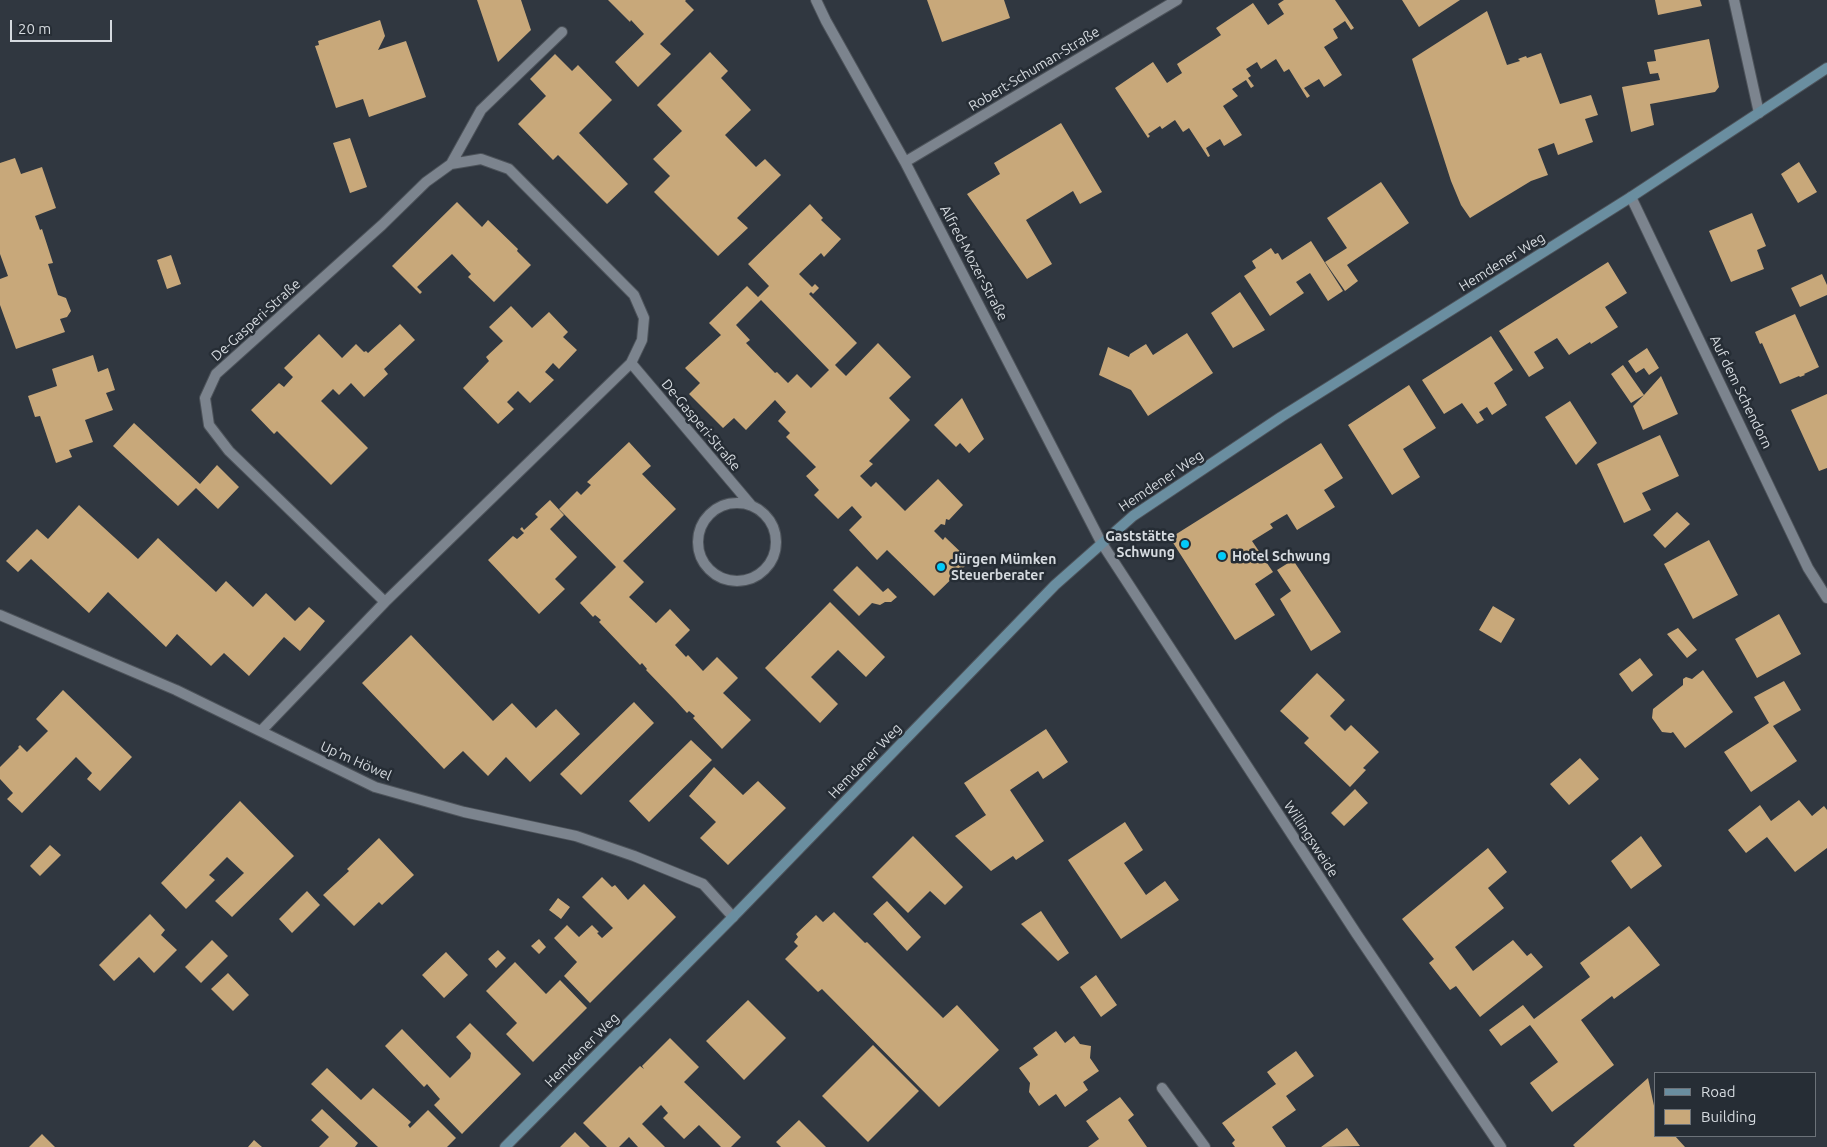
<!DOCTYPE html>
<meta charset="utf-8">
<style>
body{margin:0}
#map{position:relative;width:1827px;height:1147px;overflow:hidden;background:#303740;font-family:Ubuntu,sans-serif}
canvas{display:block}
.legend{position:absolute;left:1654px;top:1072px;width:162px;height:65px;box-sizing:border-box;background:#262d35;border:1px solid #6c7279;margin:0;padding:6px 9px;list-style:none;font-size:15px;color:#d5dadf}
.legend li{display:flex;align-items:center;gap:10px;height:25px}
.legend b{width:25px;border:1px solid #6c7279}
.scale{position:absolute;left:10px;top:20px;width:102px;height:22px;box-sizing:border-box;border:2px solid #d5dadf;border-top:0;padding-left:6px;font-size:15px;line-height:18px;white-space:nowrap;color:#d5dadf;-webkit-text-stroke:4px #262d35;paint-order:stroke}
</style>
<div id="map">
<canvas width="1827" height="1147"></canvas>
<ul class="legend">
<li><b style="height:6px;background:#6a8ea0"></b>Road</li>
<li><b style="height:14px;background:#c8a87a"></b>Building</li>
</ul>
<div class="scale">20 m</div>
</div>
<script>
const c = document.querySelector('canvas').getContext('2d');
c.lineJoin = 'round';
function fillPath(path, color) {
  c.fillStyle = color;
  c.fill(path, 'evenodd');
}
function shape(rows) {
  const path = new Path2D();
  for (const r of rows) {
    if (r.length === 3) {
      path.moveTo(r[0] + r[2], r[1]);
      path.arc(r[0], r[1], r[2], 0, 2 * Math.PI);
      continue;
    }
    path.moveTo(r[0], r[1]);
    for (let i = 2; i < r.length; i += 2) path.lineTo(r[i], r[i + 1]);
  }
  return path;
}
function strokePath(path, color, width, dash) {
  c.strokeStyle = color;
  c.lineWidth = width;
  c.lineCap = dash ? 'butt' : 'round';
  c.setLineDash(dash || []);
  c.stroke(path);
}
function write(font, color, halo, rows, align = 'center') {
  c.font = font + ' Ubuntu,sans-serif';
  c.lineWidth = 5;
  c.setLineDash([]);
  c.textBaseline = 'middle';
  c.strokeStyle = halo;
  c.fillStyle = color;
  for (const [text, x, y, turn = 0] of rows) {
    c.save();
    c.translate(x, y);
    c.rotate((+turn || 0) * Math.PI / 180);
    c.textAlign = isNaN(turn) ? turn : align;
    if (halo) c.strokeText(text, 0, 0);
    c.fillText(text, 0, 0);
    c.restore();
  }
}
fillPath(shape([
 [477,0,521,0,531,30,498,62],
 [608,0,686,0,685,1,694,10,660,44,671,54,638,87,615,62,644,34,631,20,630,22],
 [927,0,1004,0,1010,18,942,42],
 [1284,0,1335,0,1354,28,1351,30,1345,21,1333,29,1338,38,1324,47,1342,75,1324,87,1319,79,1304,88,1310,96,1307,98,1289,69,1284,72,1276,59,1261,69,1257,62,1246,69,1251,76,1248,78,1254,86,1251,88,1246,80,1232,89,1238,96,1223,106,1242,135,1224,146,1220,139,1206,148,1210,156,1208,157,1189,128,1183,132,1175,120,1162,129,1160,126,1148,134,1150,136,1148,138,1115,88,1153,62,1167,83,1182,73,1177,64,1221,35,1216,28,1253,3,1268,25,1284,14,1278,4],
 [1402,0,1460,0,1419,27],
 [1655,0,1700,0,1702,6,1658,15],
 [1487,11,1507,65,1520,61,1518,59,1526,56,1527,58,1541,53,1560,104,1591,95,1598,115,1585,119,1593,142,1558,155,1554,143,1538,149,1548,175,1531,181,1470,218,1461,205,1451,181,1412,59],
 [380,20,385,36,378,50,406,41,426,97,369,117,363,99,336,108,315,46,319,45,318,41],
 [1709,39,1719,87,1715,92,1650,104,1654,125,1631,132,1622,87,1660,80,1658,73,1650,74,1647,62,1656,61,1654,50],
 [710,52,728,71,721,78,751,110,725,135,756,167,765,159,781,175,737,218,748,228,718,256,654,192,670,176,653,159,682,131,657,105],
 [555,54,572,71,578,65,612,100,579,133,628,184,607,204,558,155,553,160,518,124,546,96,530,79],
 [1061,123,1102,192,1080,204,1073,191,1026,220,1052,264,1027,279,967,194,1000,174,994,163],
 [350,138,367,187,350,193,333,143],
 [15,158,21,174,42,167,56,208,35,216,40,230,42,229,53,263,48,264,58,295,66,298,71,311,67,317,60,319,65,332,16,349,0,305,0,279,8,276,0,254,0,163],
 [1799,162,1817,192,1798,203,1781,174],
 [1381,182,1409,223,1347,265,1358,281,1345,291,1325,262,1347,248,1327,218],
 [457,202,482,227,488,220,518,249,517,251,531,265,494,302,468,277,471,274,452,254,417,287,422,292,420,294,392,266],
 [810,204,823,218,821,220,841,239,824,257,821,253,799,274,812,287,815,284,819,288,813,294,811,292,809,294,857,343,835,365,846,376,878,343,911,377,889,398,910,420,869,461,873,464,860,476,871,487,876,482,905,511,938,479,963,505,949,520,946,519,945,525,941,524,934,531,943,540,945,537,970,561,934,596,887,550,877,560,849,530,862,517,852,506,838,519,814,495,819,490,806,476,816,467,786,437,790,433,778,421,786,412,775,400,746,430,734,418,723,428,689,394,700,383,685,368,721,335,709,323,747,286,758,297,769,286,748,264],
 [761,300,829,370,811,388,797,374,788,383,777,372,775,373,746,343,750,340,736,325],
 [1752,213,1766,246,1757,250,1764,269,1731,282,1709,231],
 [1311,241,1343,291,1328,301,1310,273,1296,282,1304,293,1270,316,1244,276,1256,268,1252,261,1271,248,1275,254,1278,253,1282,260],
 [171,255,181,284,167,289,157,260],
 [1608,262,1627,293,1605,307,1618,327,1591,344,1590,342,1569,355,1557,338,1534,352,1544,368,1529,377,1499,331],
 [1822,274,1827,285,1827,295,1800,307,1791,288],
 [1240,292,1265,330,1233,348,1211,313],
 [511,306,532,328,549,312,568,332,563,337,577,350,559,369,553,363,545,372,554,380,530,403,518,391,507,402,514,409,498,424,463,388,489,361,486,357,503,341,489,327],
 [1795,314,1819,367,1804,374,1805,375,1800,377,1799,376,1780,384,1762,343,1760,344,1755,332],
 [400,324,415,340,384,369,388,374,364,397,351,383,339,395,333,389,321,401,368,448,331,485,277,431,274,434,251,410,279,383,284,387,293,377,284,368,319,334,342,358,356,344,364,352,366,351,368,353],
 [1187,333,1213,373,1148,416,1131,390,1099,375,1108,347,1129,357,1130,354,1146,344,1153,355],
 [1491,336,1513,370,1494,383,1507,405,1492,415,1487,407,1479,412,1484,420,1477,424,1462,403,1444,414,1422,380],
 [1647,348,1659,368,1649,375,1644,368,1636,373,1628,361],
 [93,355,98,372,108,368,115,390,106,393,113,410,85,420,93,442,69,450,72,457,56,463,40,416,35,417,28,396,57,386,52,369],
 [1623,365,1644,395,1661,376,1678,414,1643,430,1633,406,1644,395,1631,403,1611,374],
 [1409,385,1436,428,1403,449,1420,477,1392,495,1348,425],
 [1827,394,1827,468,1819,471,1791,410],
 [962,398,984,439,969,453,960,443,956,447,934,425],
 [1570,401,1597,443,1576,465,1545,417],
 [134,423,200,484,217,465,239,487,218,509,196,488,178,506,113,446],
 [1660,435,1679,476,1642,493,1651,510,1624,523,1597,464],
 [629,442,651,466,642,474,676,509,623,561,644,582,629,597,656,623,670,609,690,630,675,645,686,657,688,655,703,671,717,657,738,678,723,693,751,720,722,749,693,718,695,716,689,711,687,713,675,700,646,670,647,669,642,663,640,665,599,622,601,620,595,615,593,617,580,603,616,567,559,509,577,491,581,495,591,485,587,482],
 [1321,443,1343,478,1324,490,1335,507,1297,530,1287,514,1270,524,1273,528,1252,541,1273,572,1255,584,1275,615,1235,640,1170,538],
 [550,500,564,515,550,529,577,557,555,579,565,589,539,614,488,560,513,536,517,539,524,533,520,529,522,527,524,530,538,517,535,514],
 [79,505,138,559,158,538,216,592,226,581,253,607,266,593,295,621,309,607,325,621,300,651,284,637,249,676,224,653,211,666,177,634,166,647,108,592,89,613,31,559,18,572,6,561,37,529,48,539],
 [1677,512,1690,524,1665,548,1653,535],
 [1709,540,1738,595,1693,619,1664,564],
 [1293,560,1341,632,1311,651,1280,599,1291,591,1277,570],
 [857,566,883,592,888,588,897,597,891,602,885,602,880,605,872,603,859,616,833,590],
 [830,602,885,657,866,677,838,650,811,677,838,704,820,723,765,668],
 [1493,606,1515,619,1501,643,1479,630],
 [1779,614,1801,654,1757,678,1735,639],
 [1678,628,1697,650,1687,658,1667,634],
 [411,635,493,721,512,703,536,728,556,709,580,734,530,782,506,757,488,776,463,751,444,769,362,683],
 [1640,658,1653,675,1632,692,1619,674],
 [1703,670,1733,712,1685,748,1673,732,1671,733,1662,732,1652,718,1653,709,1683,685,1683,679,1686,677,1692,679],
 [1317,673,1345,700,1330,716,1345,731,1351,725,1379,752,1363,768,1366,770,1350,787,1304,743,1309,738,1280,711],
 [1784,681,1801,710,1773,726,1797,761,1751,792,1724,752,1769,723,1754,697],
 [63,690,132,757,100,791,87,779,92,773,76,757,22,813,7,799,13,793,0,779,0,767,19,748,18,747,20,745,27,752,48,731,36,719],
 [634,702,654,723,581,795,560,774],
 [1046,729,1068,762,1043,779,1038,771,1010,790,1044,841,1016,860,1013,856,991,871,955,836,986,815,964,783],
 [691,740,712,760,649,822,629,801],
 [1580,758,1599,779,1569,805,1550,784],
 [714,767,743,795,758,781,786,808,728,865,700,838,716,822,689,796],
 [1355,789,1368,803,1344,826,1331,813],
 [1799,800,1812,816,1824,806,1827,810,1827,848,1795,872,1767,837,1746,853,1728,830,1760,805,1771,821],
 [240,801,294,856,232,917,215,901,244,873,227,857,209,875,215,880,186,909,161,883],
 [1125,822,1143,850,1124,863,1146,895,1165,881,1179,900,1121,939,1068,860],
 [913,836,963,887,945,905,930,891,908,913,872,877],
 [1641,836,1662,866,1631,889,1611,861],
 [379,838,414,875,382,905,379,902,354,926,323,895,349,871,347,869],
 [50,845,61,855,40,876,30,866],
 [1488,848,1507,872,1488,888,1504,908,1455,947,1473,971,1513,940,1527,956,1531,953,1543,967,1480,1017,1456,986,1450,990,1429,963,1434,959,1402,919],
 [602,877,612,887,615,885,628,900,644,884,676,917,590,1003,564,976,577,962,554,938,567,925,579,937,592,925,599,932,597,933,602,938,613,928,582,897],
 [307,891,320,905,292,933,279,919],
 [558,898,570,907,561,919,549,910],
 [887,901,921,937,907,951,873,914],
 [1041,911,1069,953,1058,961,1021,924],
 [834,912,865,943,867,942,943,1018,957,1005,999,1050,939,1107,822,989,818,992,785,959,798,946,794,942,798,937,796,934,816,915,823,922],
 [150,914,165,930,161,935,177,950,154,973,139,957,114,981,99,965],
 [1629,926,1660,965,1614,999,1612,996,1581,1020,1614,1065,1552,1112,1530,1083,1558,1062,1530,1025,1501,1046,1489,1030,1523,1005,1534,1019,1590,977,1580,963],
 [539,939,546,947,539,954,531,946],
 [212,940,228,956,201,983,185,967],
 [498,950,506,958,496,968,488,959],
 [446,952,468,975,444,998,422,975],
 [515,962,546,994,560,980,587,1008,533,1062,506,1034,517,1023,486,991],
 [228,973,249,995,233,1011,211,989],
 [1096,975,1117,1005,1101,1017,1080,987],
 [748,1000,786,1038,744,1080,706,1041],
 [470,1023,521,1074,462,1134,434,1105,440,1099,427,1084,424,1087,385,1046,402,1029,450,1078,470,1058,471,1053,456,1037],
 [1056,1031,1065,1043,1074,1036,1080,1044,1091,1046,1090,1058,1099,1071,1083,1082,1088,1090,1065,1107,1056,1094,1039,1106,1029,1092,1030,1083,1019,1068,1038,1055,1033,1048],
 [670,1038,699,1067,684,1082,741,1137,731,1147,721,1147,699,1125,684,1139,663,1118,668,1113,661,1105,642,1124,665,1147,638,1147,629,1137,619,1147,607,1147,583,1123,640,1066,644,1069,642,1066],
 [873,1045,919,1091,868,1142,822,1096],
 [1296,1051,1314,1076,1286,1096,1296,1110,1272,1127,1286,1147,1235,1147,1232,1143,1235,1140,1222,1123,1276,1084,1267,1072],
 [327,1068,361,1100,373,1088,411,1122,408,1125,410,1128,428,1110,456,1138,447,1147,378,1147,311,1084],
 [1648,1078,1656,1115,1656,1136,1675,1136,1685,1147,1575,1147,1573,1145],
 [1120,1097,1134,1115,1128,1120,1147,1147,1088,1147,1099,1139,1086,1121],
 [322,1109,358,1143,355,1147,319,1147,329,1137,311,1120],
 [799,1120,826,1147,781,1147,776,1142],
 [1347,1128,1360,1146,1321,1147],
 [575,1132,590,1147,560,1147],
 [42,1134,55,1147,29,1147],
 [254,1140,262,1147,248,1147]
]), '#c8a87a');
const street = shape([
 [816,0,826,21,905,162,1101,542,1356,933,1501,1147],
 [1734,0,1759,113],
 [905,162,1177,0],
 [451,164,481,110,562,32],
 [1631,197,1808,568,1827,598],
 [631,363,751,505],
 [737,542,39],
 [0,615,176,690,375,787,464,812,576,836,634,856,703,884,733,917],
 [261,731,385,602,631,363,642,340,644,318,634,295,509,169,481,159,451,164,426,182,382,225,216,374,205,398,209,425,229,451,385,602],
 [1162,1088,1205,1147]
]);
const secondary = shape([
 [505,1147,733,917,1055,585,1133,516,1281,417,1631,197,1827,68]
]);
strokePath(street, '#4d535a', 12);
strokePath(secondary, '#4d535a', 12);
strokePath(street, '#7c848e', 10);
strokePath(secondary, '#6a8ea0', 10);
for (const [x, y, r, color] of [
 [1185,544,5,"#03cbf9"],
 [1222,556,5,"#03cbf9"],
 [941,567,5,"#03cbf9"]
]) {
  const dot = new Path2D();
  dot.arc(x, y, r, 0, 2 * Math.PI);
  c.fillStyle = color;
  c.fill(dot);
  strokePath(dot, '#262d35', 2);
}
write('14px', '#d5dadf', '#262d35', [
 ["Robert-Schuman-Straße",1034,69,-31],
 ["Hemdener Weg",1502,262,-32],
 ["Alfred-Mozer-Straße",974,263,62],
 ["De-Gasperi-Straße",256,320,-42],
 ["Auf dem Schendorn",1741,392,64],
 ["De-Gasperi-Straße",701,425,50],
 ["Hemdener Weg",1161,481,-34],
 ["Up'm Höwel",356,761,24],
 ["Hemdener Weg",865,761,-46],
 ["Willingsweide",1311,839,57],
 ["Hemdener Weg",582,1050,-45]
]);
write('bold 14px', '#d5dadf', '#262d35', [
 ["Gaststätte",1175,536,"right"],
 ["Schwung",1175,552,"right"],
 ["Hotel Schwung",1232,556],
 ["Jürgen Mümken",951,559],
 ["Steuerberater",951,575]
], 'left');
</script>
